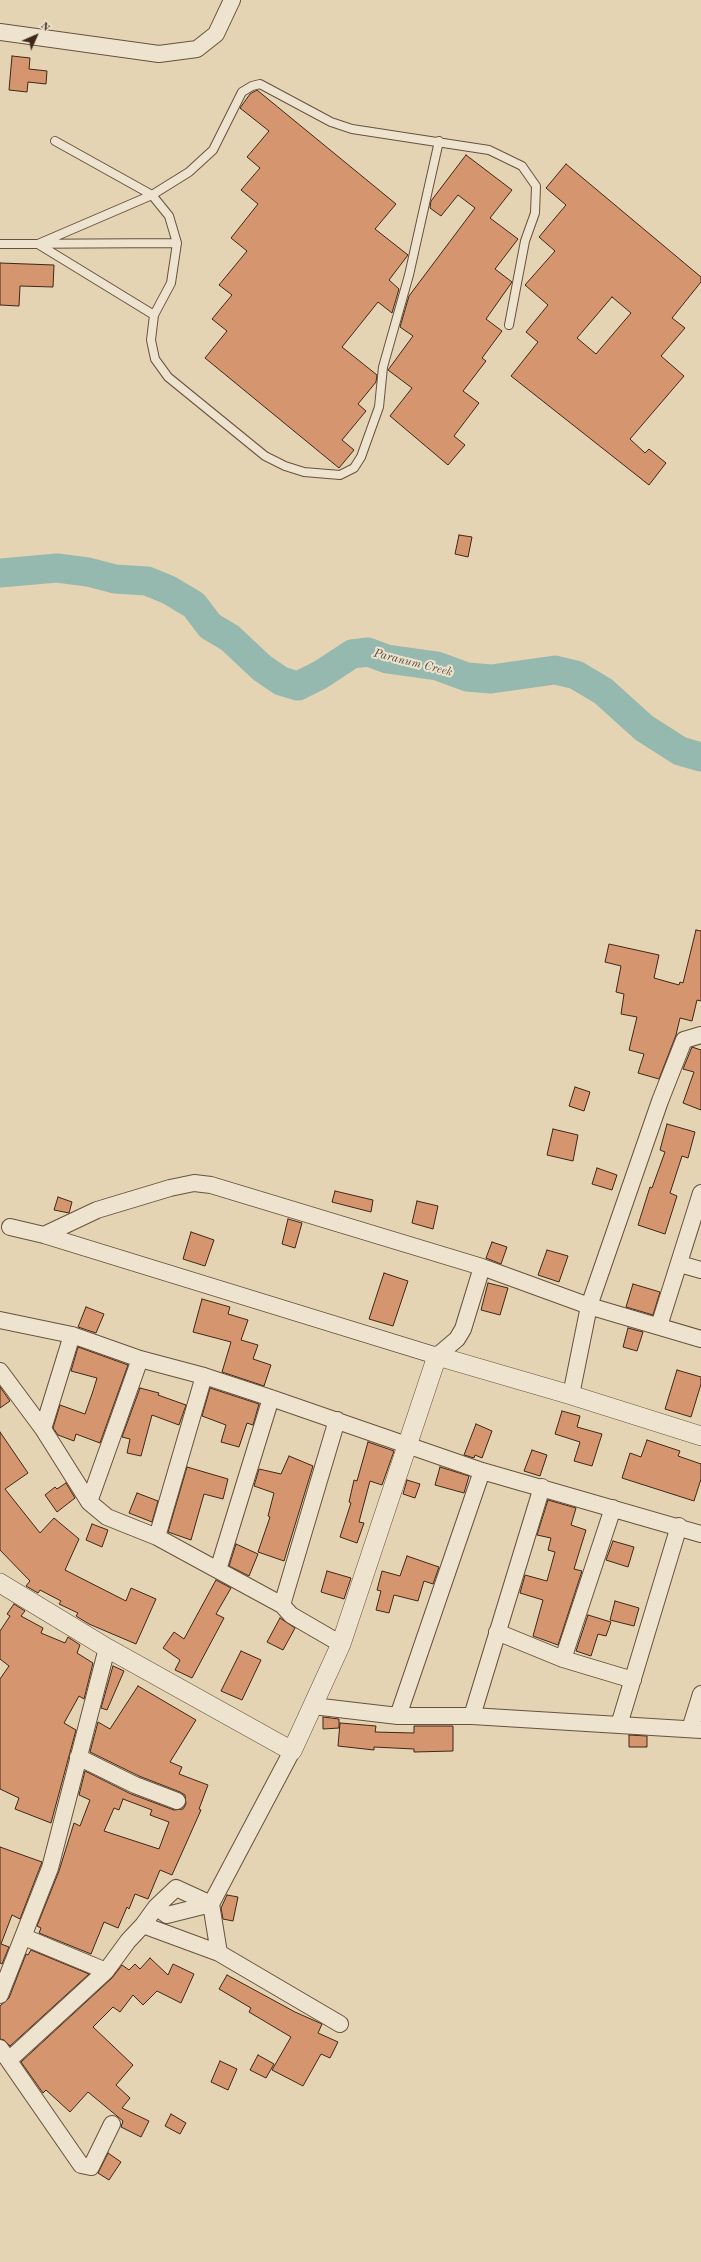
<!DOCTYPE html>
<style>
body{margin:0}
#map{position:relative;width:701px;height:2262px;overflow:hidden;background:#e4d4b4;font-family:"Old Standard TT",serif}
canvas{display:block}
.north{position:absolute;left:16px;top:16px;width:40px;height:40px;-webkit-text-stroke:3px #ede3ce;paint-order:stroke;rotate:45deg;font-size:11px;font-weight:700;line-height:16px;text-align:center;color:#3f2717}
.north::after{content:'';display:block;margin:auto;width:14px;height:18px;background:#3f2717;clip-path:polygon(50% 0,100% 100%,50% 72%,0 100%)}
</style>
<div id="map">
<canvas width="701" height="2262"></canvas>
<div class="north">N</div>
</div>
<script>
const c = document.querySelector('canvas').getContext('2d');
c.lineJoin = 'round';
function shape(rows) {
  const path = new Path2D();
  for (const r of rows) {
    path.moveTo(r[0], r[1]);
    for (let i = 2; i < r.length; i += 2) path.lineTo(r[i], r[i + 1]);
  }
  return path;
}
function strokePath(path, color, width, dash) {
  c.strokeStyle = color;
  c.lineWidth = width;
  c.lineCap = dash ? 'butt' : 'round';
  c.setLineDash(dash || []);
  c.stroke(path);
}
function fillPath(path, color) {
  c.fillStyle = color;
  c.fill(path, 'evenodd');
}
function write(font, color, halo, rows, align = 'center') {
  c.font = font + ' "Old Standard TT",serif';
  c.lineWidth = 4;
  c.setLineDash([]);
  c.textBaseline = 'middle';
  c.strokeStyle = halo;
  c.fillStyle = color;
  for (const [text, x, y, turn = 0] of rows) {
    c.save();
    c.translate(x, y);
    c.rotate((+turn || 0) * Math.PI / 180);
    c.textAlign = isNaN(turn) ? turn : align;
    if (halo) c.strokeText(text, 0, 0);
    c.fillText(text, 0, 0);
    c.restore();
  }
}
strokePath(shape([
 [0,573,57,568,88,572,115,579,147,581,169,590,194,605,210,626,230,638,262,668,281,681,298,686,320,675,352,654,368,652,387,659,437,666,467,677,491,679,555,670,576,675,603,691,644,728,680,751,701,757]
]), '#95b8af', 29);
const building = shape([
 [12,56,30,58,29,69,47,71,46,84,28,82,27,92,9,90,12,56],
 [257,90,396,204,375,229,408,255,389,280,399,289,392,313,378,302,342,347,377,375,376,382,358,404,366,411,342,440,354,450,339,468,205,358,227,331,212,319,232,295,219,285,247,251,231,238,258,204,241,190,260,168,247,157,269,131,240,108,250,94,257,90],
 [466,155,512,190,490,218,518,239,495,269,512,282,486,319,502,331,482,358,486,361,463,391,479,403,454,436,465,445,448,465,390,416,412,388,388,370,413,336,400,327,409,296,475,208,458,195,441,216,430,208,431,201,466,155],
 [566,164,701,277,701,282,672,318,685,328,661,356,684,376,630,439,645,453,649,449,666,463,649,485,511,376,538,342,526,332,548,305,525,285,555,251,539,237,566,205,546,188,566,164],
 [612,297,631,313,596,354,577,338,612,297],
 [0,263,54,265,53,287,20,286,19,306,0,305,0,263],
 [459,535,472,537,468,557,455,554,459,535],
 [696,930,701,931,701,1001,697,1000,692,1021,680,1018,676,1035,659,1079,638,1073,644,1054,629,1050,637,1017,621,1014,624,994,616,992,621,966,605,962,609,944,659,955,654,978,679,985,680,982,683,983,696,930],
 [692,1047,701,1050,701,1110,683,1103,694,1072,683,1069,692,1047],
 [575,1087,590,1092,584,1111,569,1106,575,1087],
 [667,1124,695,1132,688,1158,682,1156,670,1193,677,1196,665,1234,638,1225,650,1187,652,1188,665,1152,660,1150,667,1124],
 [553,1129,578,1135,573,1161,547,1155,553,1129],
 [597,1168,617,1175,612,1190,592,1184,597,1168],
 [335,1191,373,1200,371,1212,332,1202,335,1191],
 [58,1197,72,1202,69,1213,54,1210,58,1197],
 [417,1201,438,1206,433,1229,412,1223,417,1201],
 [288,1219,302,1223,295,1248,282,1244,288,1219],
 [191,1232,214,1240,205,1266,183,1259,191,1232],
 [492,1242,507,1247,501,1264,486,1258,492,1242],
 [547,1250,568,1256,559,1282,538,1275,547,1250],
 [384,1273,408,1281,393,1326,369,1319,384,1273],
 [488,1283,508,1288,500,1315,481,1310,488,1283],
 [633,1284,660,1292,653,1315,626,1307,633,1284],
 [202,1299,230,1307,228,1314,248,1320,241,1340,258,1345,253,1359,271,1365,264,1386,222,1372,231,1342,193,1332,202,1299],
 [86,1307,104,1314,96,1333,78,1327,86,1307],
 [628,1328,643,1332,637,1351,623,1347,628,1328],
 [78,1347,128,1365,100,1443,76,1434,74,1441,58,1435,53,1428,60,1405,85,1414,93,1391,97,1378,71,1371,78,1347],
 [677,1370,701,1377,701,1384,691,1417,665,1409,677,1370],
 [0,1387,10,1401,0,1408,0,1387],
 [140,1388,159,1393,158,1395,186,1405,179,1425,152,1415,141,1456,127,1453,130,1439,122,1437,140,1388],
 [210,1388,259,1404,253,1425,247,1423,239,1447,221,1442,226,1425,202,1416,210,1388],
 [562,1411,580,1416,577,1427,602,1434,592,1466,574,1461,580,1442,555,1434,562,1411],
 [476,1424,492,1431,482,1458,475,1455,474,1458,464,1455,476,1424],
 [0,1432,28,1473,5,1489,40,1533,54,1518,79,1539,65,1570,126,1601,131,1588,156,1599,136,1644,89,1624,76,1616,78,1613,59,1604,61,1601,40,1590,38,1593,26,1586,30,1581,0,1550,0,1432],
 [647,1440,680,1451,678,1456,701,1464,701,1479,694,1501,622,1478,630,1453,641,1457,647,1440],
 [368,1442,394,1451,382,1485,370,1481,359,1522,364,1523,357,1543,340,1537,351,1503,349,1502,354,1480,357,1481,368,1442],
 [532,1450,547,1455,540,1476,524,1471,532,1450],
 [289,1456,313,1466,284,1561,258,1552,270,1517,268,1516,274,1493,254,1486,259,1469,281,1474,289,1456],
 [187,1467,228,1479,223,1499,204,1494,191,1540,168,1532,187,1467],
 [440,1467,469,1476,464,1493,435,1485,440,1467],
 [407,1480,420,1484,415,1498,403,1494,407,1480],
 [66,1483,75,1498,57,1512,45,1495,55,1487,57,1489,66,1483],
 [137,1493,158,1501,152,1522,129,1513,137,1493],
 [548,1500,576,1508,571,1525,586,1530,574,1569,582,1571,558,1645,533,1636,543,1600,520,1593,525,1575,547,1581,555,1552,548,1550,551,1538,537,1535,548,1500],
 [92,1524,108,1530,102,1547,86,1540,92,1524],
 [613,1541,634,1547,628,1567,606,1560,613,1541],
 [236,1544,258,1554,249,1576,229,1566,236,1544],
 [407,1556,439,1567,433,1584,424,1581,418,1601,394,1595,389,1613,376,1610,381,1591,377,1590,382,1571,400,1576,407,1556],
 [327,1571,351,1578,344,1599,321,1592,327,1571],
 [216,1580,231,1588,216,1614,224,1618,192,1678,175,1670,180,1660,163,1648,174,1632,184,1639,216,1580],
 [615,1601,639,1608,634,1626,610,1620,615,1601],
 [14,1604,25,1611,21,1616,43,1628,41,1633,65,1643,68,1637,80,1645,77,1653,93,1663,84,1699,79,1696,64,1723,76,1730,51,1823,15,1809,19,1798,0,1789,0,1679,9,1666,0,1659,0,1631,10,1616,7,1614,14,1604],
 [588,1615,611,1622,606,1636,598,1634,591,1656,576,1651,588,1615],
 [280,1618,295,1628,283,1650,267,1642,280,1618],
 [241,1651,261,1660,242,1700,221,1691,241,1651],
 [113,1666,124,1671,107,1710,101,1708,113,1666],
 [138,1686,196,1720,170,1762,182,1767,179,1774,208,1785,199,1809,201,1810,172,1875,160,1870,148,1899,135,1894,129,1909,127,1907,118,1928,104,1922,91,1954,39,1933,41,1928,37,1926,59,1871,74,1823,80,1826,90,1800,79,1795,85,1771,131,1794,174,1810,183,1809,186,1804,185,1795,180,1792,139,1776,90,1752,98,1722,110,1729,138,1686],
 [123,1799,152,1810,150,1815,169,1822,159,1849,104,1831,114,1808,119,1810,123,1799],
 [323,1717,339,1719,339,1728,323,1729,323,1717],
 [340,1723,376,1726,375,1732,414,1733,414,1726,453,1726,453,1751,414,1752,414,1749,374,1747,374,1750,338,1746,340,1723],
 [629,1735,647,1736,647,1747,629,1747,629,1735],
 [0,1847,42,1862,20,1919,12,1915,1,1944,9,1947,2,1964,0,1963,0,1847],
 [227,1895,238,1897,233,1921,223,1919,221,1908,227,1895],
 [31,1950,89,1974,10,2046,4,2040,0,2039,0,2006,9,1998,26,1954,28,1955,31,1950],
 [150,1958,168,1975,173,1964,194,1974,181,2003,157,1991,143,2005,133,1995,120,2012,113,2007,93,2027,133,2065,116,2085,130,2098,122,2108,149,2121,141,2137,121,2127,123,2121,88,2092,70,2112,46,2090,43,2093,21,2062,112,1978,122,1965,129,1970,135,1964,140,1969,150,1958],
 [227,1975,295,2012,322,2024,318,2033,338,2042,330,2058,321,2054,303,2086,272,2070,291,2037,249,2012,251,2008,219,1989,227,1975],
 [258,2055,274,2064,266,2078,250,2070,258,2055],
 [220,2061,237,2069,228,2090,211,2082,220,2061],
 [171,2114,186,2123,180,2134,165,2126,171,2114],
 [108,2153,121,2162,109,2180,98,2173,108,2153]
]);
fillPath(building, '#d5966f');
strokePath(building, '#3f2717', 1);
const service = shape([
 [55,141,152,195,169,216,177,243,171,283,154,315,151,340,155,359,168,377,265,456,285,466,304,472,340,475,354,468,361,457,379,407,383,367,409,275,439,141],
 [0,244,177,243],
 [38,244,152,195,189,172,213,150,242,92,252,86,260,84,331,122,352,129,489,150,522,166,536,186,535,213,525,241,509,325],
 [38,244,154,315]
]);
const minor = shape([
 [0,32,159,54,197,49,216,34,232,0],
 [10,1227,44,1235,437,1356,457,1339,463,1329,482,1267],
 [44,1235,97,1210,170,1188,194,1183,211,1185,482,1267,589,1306,701,1339],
 [680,1264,701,1270],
 [0,1320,72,1335,140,1359,204,1376,271,1398,482,1471,701,1534],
 [659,1326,701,1193],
 [0,1371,43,1429,89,1502,107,1517,157,1537,282,1605,291,1615,341,1644],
 [571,1395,589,1306,660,1101,684,1040,701,1035],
 [43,1429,72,1335],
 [89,1502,140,1359],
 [157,1537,204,1376],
 [218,1570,271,1398],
 [282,1605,337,1420],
 [497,1632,563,1659,633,1680],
 [563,1659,613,1508],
 [313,1706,398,1716,472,1716,701,1730],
 [398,1716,482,1471],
 [472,1716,542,1487],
 [619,1725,679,1526],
 [690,1729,701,1694],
 [78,1757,135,1785,177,1801],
 [156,1907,176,1888,211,1904,219,1953],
 [143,1925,156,1907,167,1915,211,1904,292,1751],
 [24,1937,106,1971],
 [0,1995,50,1868,107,1648],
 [0,2048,81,2165,91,2167,112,2124],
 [10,2059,106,1971,128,1941,143,1925,219,1953,340,2024]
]);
const tertiary = shape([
 [0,1583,107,1648,292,1751,341,1644,437,1356,571,1395,701,1436]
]);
strokePath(service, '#68523e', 10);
strokePath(minor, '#68523e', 18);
strokePath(tertiary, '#68523e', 20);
strokePath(service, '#ede3ce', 8);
strokePath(minor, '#ede3ce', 16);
strokePath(tertiary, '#ede3ce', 19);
write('italic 12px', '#544b3d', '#ede3ce', [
 ["Paranum Creek",413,663,14]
]);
</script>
